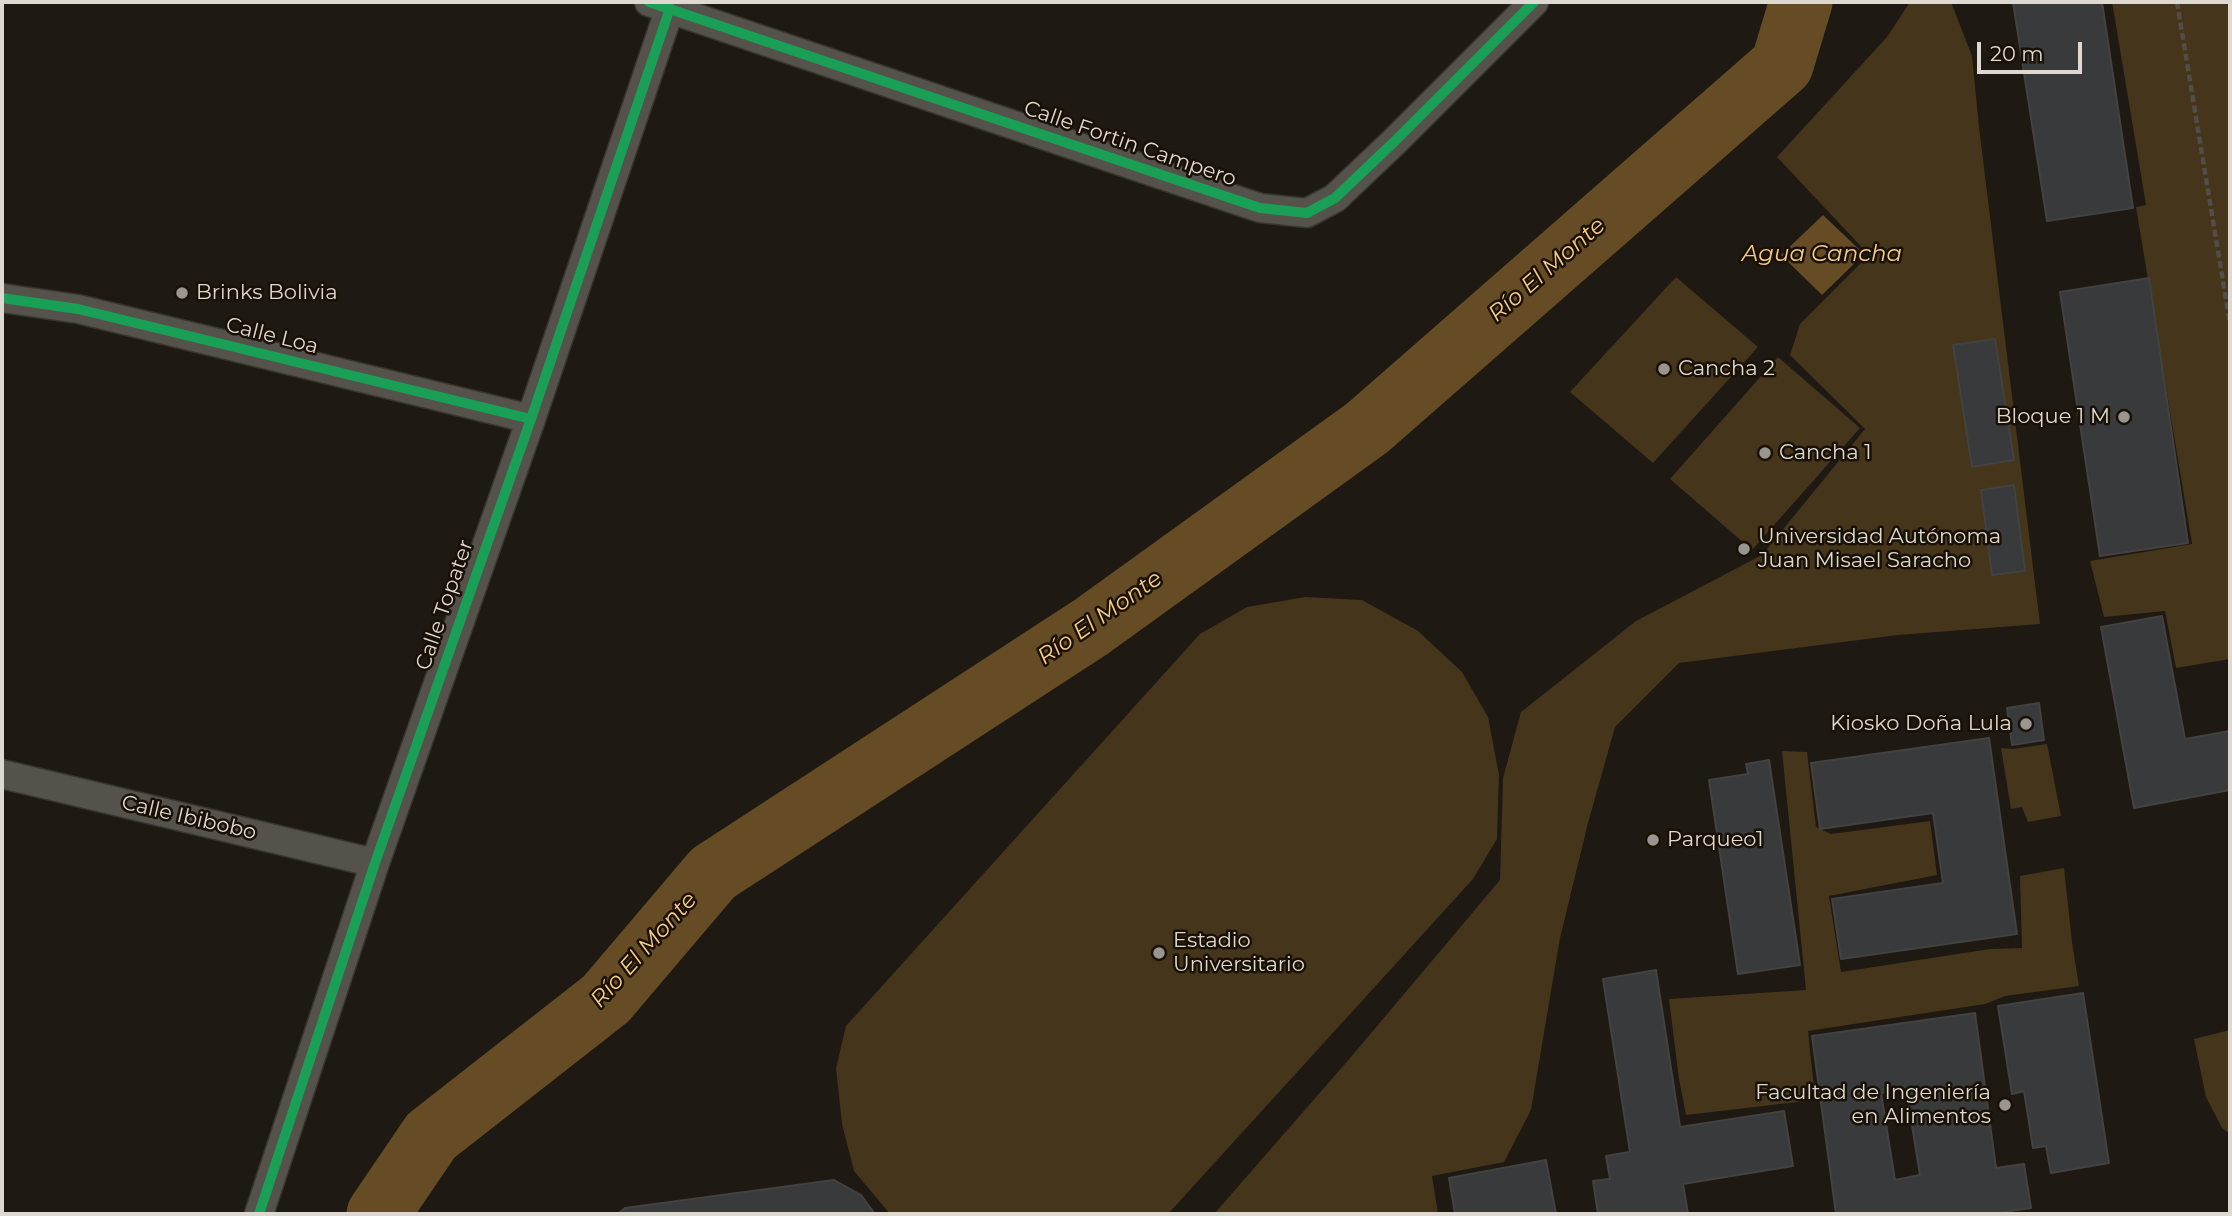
<!DOCTYPE html>
<meta charset="utf-8">
<style>
body{margin:0}
#map{position:relative;width:2232px;height:1216px;overflow:hidden;background:#1e1913;font-family:Montserrat,sans-serif}
canvas{display:block}
.frame{position:absolute;inset:0;border:4px solid #ddd8d0;pointer-events:none}
.scale{position:absolute;left:1977px;top:42px;width:105px;height:32px;box-sizing:border-box;border:4px solid #ddd8d0;border-top:0;padding-left:9px;font-size:21px;line-height:24px;white-space:nowrap;color:#ddd8d0;-webkit-text-stroke:5px #191106;paint-order:stroke}
</style>
<div id="map">
<canvas width="2232" height="1216"></canvas>
<div class="frame"></div>
<div class="scale">20 m</div>
</div>
<script>
const c = document.querySelector('canvas').getContext('2d');
c.lineJoin = 'round';
function fillPath(path, color) {
  c.fillStyle = color;
  c.fill(path, 'evenodd');
}
function shape(rows) {
  const path = new Path2D();
  for (const r of rows) {
    path.moveTo(r[0], r[1]);
    for (let i = 2; i < r.length; i += 2) path.lineTo(r[i], r[i + 1]);
  }
  return path;
}
function strokePath(path, color, width, dash) {
  c.strokeStyle = color;
  c.lineWidth = width;
  c.lineCap = dash ? 'butt' : 'round';
  c.setLineDash(dash || []);
  c.stroke(path);
}
function write(font, color, halo, rows, align = 'center') {
  c.font = font + ' Montserrat,sans-serif';
  c.lineWidth = 5;
  c.setLineDash([]);
  c.textBaseline = 'middle';
  c.strokeStyle = halo;
  c.fillStyle = color;
  for (const [text, x, y, turn = 0] of rows) {
    c.save();
    c.translate(x, y);
    c.rotate((+turn || 0) * Math.PI / 180);
    c.textAlign = isNaN(turn) ? turn : align;
    if (halo) c.strokeText(text, 0, 0);
    c.fillText(text, 0, 0);
    c.restore();
  }
}
fillPath(shape([
 [1910,2,1951,2,1972,56,1979,127,2040,624,1898,635,1679,663,1615,727,1588,823,1560,938,1531,1110,1504,1162,1432,1176,1438,1214,1214,1214,1351,1057,1500,880,1503,778,1521,712,1636,621,1762,555,1865,429,1790,355,1800,324,1869,255,1777,157,1887,37],
 [2112,2,2230,2,2230,659,2176,668,2165,611,2104,617,2090,561,2192,544,2136,207,2146,205],
 [1676,277,1758,347,1653,463,1570,392],
 [1778,357,1860,428,1752,550,1670,479],
 [1305,597,1362,600,1418,631,1462,672,1488,717,1499,775,1497,839,1473,879,1168,1214,890,1214,854,1171,842,1124,836,1068,846,1026,1200,634,1247,607],
 [2047,744,2061,816,2028,822,2022,807,2011,809,2001,748,2013,749],
 [1782,751,1807,752,1816,827,1831,834,1930,821,1937,875,1829,896,1841,972,1990,949,2022,948,2020,876,2064,868,2072,942,2079,986,2005,996,1985,1004,1808,1031,1814,1087,1806,1101,1686,1115,1679,1079,1669,999,1806,990],
 [2230,1030,2230,1134,2222,1128,2206,1097,2194,1039]
]), '#45351b');
fillPath(shape([
 [1823,215,1864,254,1822,295,1781,255]
]), '#664c24');
strokePath(shape([
 [378,1214,431,1136,606,999,713,873,1091,627,1367,428,1782,65,1801,2]
]), '#664c24', 63);
const building = shape([
 [2013,2,2102,2,2133,208,2047,221,2013,2],
 [2149,278,2188,543,2100,556,2060,292,2149,278],
 [1995,339,2014,460,1972,467,1953,345,1995,339],
 [2014,485,2025,571,1992,575,1981,490,2014,485],
 [2162,616,2185,739,2230,731,2230,790,2134,808,2101,627,2162,616],
 [2039,703,2044,740,2012,745,2007,708,2039,703],
 [1989,738,2017,934,1841,959,1832,899,1943,883,1933,813,1820,829,1811,763,1989,738],
 [1769,760,1800,965,1738,974,1709,780,1748,774,1746,764,1769,760],
 [1656,970,1680,1127,1784,1111,1793,1166,1683,1184,1688,1214,1598,1214,1593,1181,1610,1179,1606,1156,1630,1152,1603,979,1656,970],
 [2083,993,2109,1163,2051,1173,2046,1146,2033,1148,2024,1091,2012,1094,1998,1006,2083,993],
 [1975,1013,1996,1168,2024,1164,2031,1208,1989,1214,1836,1214,1812,1036,1975,1013],
 [1906,1088,1920,1175,1895,1180,1881,1093,1906,1088],
 [1546,1160,1556,1214,1455,1214,1449,1178,1546,1160],
 [834,1180,861,1195,875,1214,618,1214,625,1208,834,1180]
]);
fillPath(building, '#383a3c');
strokePath(building, '#434241', 2);
const minor = shape([
 [649,2,1260,208,1307,213,1335,198,1394,142,1534,2],
 [2,298,78,309,531,419],
 [2,774,375,863],
 [259,1214,375,863,531,419,670,8]
]);
strokePath(minor, '#38342e', 31);
strokePath(shape([
 [2177,2,2230,324]
]), '#514d48', 4.5, [7, 3.5]);
strokePath(minor, '#55514b', 28);
strokePath(shape([
 [649,2,1260,208,1307,213,1335,198,1394,142,1534,2],
 [2,298,78,309,531,419],
 [259,1214,375,863,531,419,670,8]
]), '#1a9f57', 10);
for (const [x, y, r, color] of [
 [182,293,7,"#9a958e"],
 [1664,369,7,"#9a958e"],
 [2124,417,7,"#9a958e"],
 [1765,453,7,"#9a958e"],
 [1744,549,7,"#9a958e"],
 [2026,724,7,"#9a958e"],
 [1653,840,7,"#9a958e"],
 [1159,953,7,"#9a958e"],
 [2005,1105,7,"#9a958e"]
]) {
  const dot = new Path2D();
  dot.arc(x, y, r, 0, 2 * Math.PI);
  c.fillStyle = color;
  c.fill(dot);
  strokePath(dot, '#191106', 2.5);
}
write('21px', '#ddd8d0', '#191106', [
 ["Calle Fortin Campero",1130,144,19],
 ["Calle Loa",272,336,14],
 ["Calle Topater",445,605,-71],
 ["Calle Ibibobo",189,818,13]
]);
write('21px', '#ddd8d0', '#191106', [
 ["Brinks Bolivia",196,293],
 ["Cancha 2",1678,369],
 ["Bloque 1 M",2110,417,"right"],
 ["Cancha 1",1779,453],
 ["Universidad Autónoma",1758,537],
 ["Juan Misael Saracho",1758,561],
 ["Kiosko Doña Lula",2012,724,"right"],
 ["Parqueo1",1667,840],
 ["Estadio",1173,941],
 ["Universitario",1173,965],
 ["Facultad de Ingeniería",1991,1093,"right"],
 ["en Alimentos",1991,1117,"right"]
], 'left');
write('italic 23px', '#f7ca86', '#191106', [
 ["Agua Cancha",1822,254],
 ["Río El Monte",1547,270,-41],
 ["Río El Monte",1100,618,-35],
 ["Río El Monte",644,950,-48]
]);
</script>
